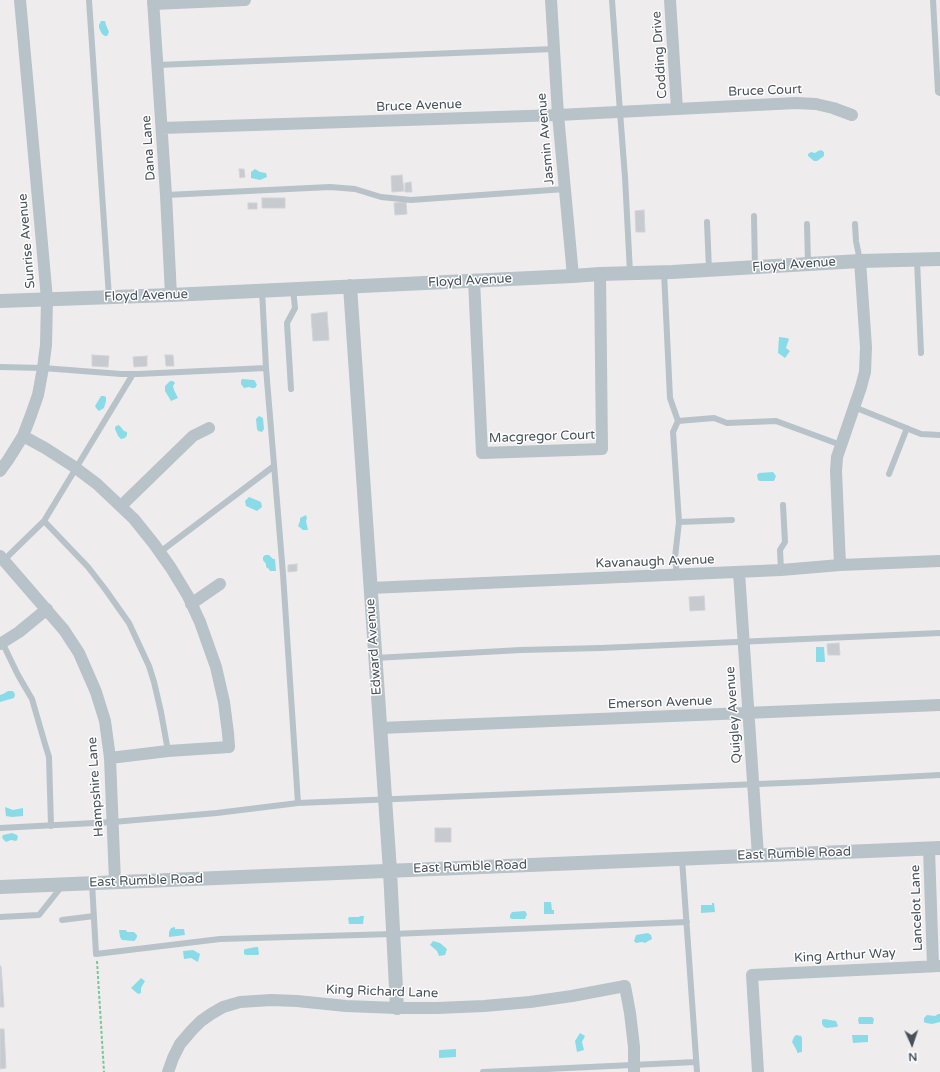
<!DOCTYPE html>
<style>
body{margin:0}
#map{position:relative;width:940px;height:1072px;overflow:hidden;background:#efeced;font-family:"Varela Round",sans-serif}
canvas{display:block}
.north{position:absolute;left:892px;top:1024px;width:40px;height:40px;-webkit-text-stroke:3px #fff;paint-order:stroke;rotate:177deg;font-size:11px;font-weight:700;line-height:16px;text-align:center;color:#465159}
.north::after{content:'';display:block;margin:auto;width:14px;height:18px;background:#465159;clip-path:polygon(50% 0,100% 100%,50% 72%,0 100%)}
</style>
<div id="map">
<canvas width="940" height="1072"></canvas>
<div class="north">N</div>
</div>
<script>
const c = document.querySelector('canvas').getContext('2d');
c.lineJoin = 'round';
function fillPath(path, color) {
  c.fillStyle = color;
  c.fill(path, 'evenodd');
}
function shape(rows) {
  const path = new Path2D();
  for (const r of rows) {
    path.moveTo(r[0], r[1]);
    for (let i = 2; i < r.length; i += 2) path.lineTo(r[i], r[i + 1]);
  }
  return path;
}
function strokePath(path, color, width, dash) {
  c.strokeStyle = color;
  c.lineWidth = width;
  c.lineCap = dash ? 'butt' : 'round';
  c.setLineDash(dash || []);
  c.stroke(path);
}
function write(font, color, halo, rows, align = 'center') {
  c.font = font + ' "Varela Round",sans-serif';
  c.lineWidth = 3;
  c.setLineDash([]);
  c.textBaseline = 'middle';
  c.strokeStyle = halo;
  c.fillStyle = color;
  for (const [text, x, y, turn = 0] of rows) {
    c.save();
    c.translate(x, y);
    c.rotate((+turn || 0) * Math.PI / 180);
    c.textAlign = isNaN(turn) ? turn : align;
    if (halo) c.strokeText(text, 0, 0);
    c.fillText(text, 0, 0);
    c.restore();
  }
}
fillPath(shape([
 [101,21,105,21,106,25,109,32,107,36,105,36,102,34,99,28,99,25],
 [821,150,824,152,824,156,817,161,814,161,808,156,808,154,811,152,815,153,818,151],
 [255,169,260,172,266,173,267,177,260,180,251,178,251,172],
 [779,337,787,338,789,339,786,348,790,351,785,358,778,353],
 [242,379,254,380,255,381,257,385,255,388,252,388,249,387,244,388,241,384,241,381],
 [170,381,173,381,175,383,173,386,174,390,178,398,171,401,165,391,165,386],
 [101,396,104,396,106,397,106,401,104,408,99,411,96,408,95,406],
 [259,416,263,418,264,429,262,432,258,431,257,429,256,419],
 [118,425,120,426,124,431,127,432,127,435,125,438,121,439,118,436,115,429,115,427],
 [773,472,776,476,774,481,760,481,758,480,757,475,759,473],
 [249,497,261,502,262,507,257,511,246,506,245,501],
 [306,515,307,518,306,521,308,530,303,530,298,526,300,521,300,518],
 [265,555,269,555,273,559,275,559,276,571,270,571,269,569,266,567,266,564,263,560,263,557],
 [816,647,824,647,825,662,816,662],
 [8,691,12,691,14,692,15,695,14,698,0,702,0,695,3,694],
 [5,807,13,810,23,808,23,816,12,817,6,816],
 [12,833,17,835,18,837,17,840,16,841,11,840,6,842,3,839,2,837,3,835],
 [544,902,551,902,552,910,554,910,554,914,544,914],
 [712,903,714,903,715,912,701,913,701,905,712,905],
 [525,911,527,914,525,919,512,919,510,918,510,915,512,912],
 [360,916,364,916,363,924,349,924,348,918,350,917,359,917],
 [175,927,175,929,184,929,185,935,169,937,169,932,171,928],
 [119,930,126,930,127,932,134,932,137,935,137,937,136,939,134,941,122,940,120,937],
 [648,933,651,935,652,939,645,943,642,942,636,943,634,941,636,935],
 [433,941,440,943,447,949,445,955,439,956,437,951,430,945],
 [256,947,258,947,259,954,258,955,246,955,244,954,244,950,245,949],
 [193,950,200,954,198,962,191,958,184,959,183,951],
 [141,978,145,981,141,988,141,993,138,994,131,988],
 [938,1014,940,1014,940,1022,932,1024,926,1023,924,1022,924,1018,927,1015,935,1016],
 [859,1017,872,1017,874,1019,873,1024,859,1024,858,1020],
 [824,1019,836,1021,838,1026,836,1027,827,1028,824,1027,822,1024,822,1020],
 [580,1033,585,1036,582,1042,584,1050,577,1052,575,1041],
 [796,1035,801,1036,802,1038,802,1052,797,1053,797,1051,792,1042,794,1037],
 [852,1035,868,1035,868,1042,853,1043],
 [456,1049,456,1057,439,1058,439,1050]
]), '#8adbe8');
const building = shape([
 [239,169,244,169,245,177,240,178,239,169],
 [402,175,404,191,392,192,391,176,402,175],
 [411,182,412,192,405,192,405,183,411,182],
 [262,198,285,198,285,208,262,208,262,198],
 [406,202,407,214,395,215,394,203,406,202],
 [248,203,257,203,257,209,248,209,248,203],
 [644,210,645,232,636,232,635,211,644,210],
 [327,312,329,340,313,341,311,314,327,312],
 [92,355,109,356,108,367,92,366,92,355],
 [165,355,173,355,174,366,166,366,165,355],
 [147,356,147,366,134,367,133,357,147,356],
 [297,564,297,571,288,572,288,565,297,564],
 [704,596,705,610,690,611,689,597,704,596],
 [839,643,840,655,828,655,827,644,839,643],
 [435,828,451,828,451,842,435,842,435,828],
 [0,966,1,966,4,1007,0,1007,0,966],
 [0,1029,4,1029,6,1068,0,1069,0,1029]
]);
fillPath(building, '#c7cacf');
strokePath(building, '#d1d3d8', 1);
strokePath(shape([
 [97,961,104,1072]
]), '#75c899', 2, [3, 2]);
strokePath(shape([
 [89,0,109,297],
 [612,0,620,112,625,177,630,273],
 [933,0,938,92,940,93],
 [157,65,554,49],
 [166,195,330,187,355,189,381,197,411,200,565,189],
 [754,216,755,268],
 [707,222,709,270],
 [807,224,808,264],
 [855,224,856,241,860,261],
 [917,260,921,353],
 [664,272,670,398,678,421,673,432,679,522,675,557,677,575],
 [262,290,266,368,283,574,298,803],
 [0,367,43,368,121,374,138,374,266,368],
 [133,374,44,521,88,567,105,589,129,623,149,666,154,682,161,712,168,751],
 [291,389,287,323,295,308,293,289],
 [854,407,921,434,940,435],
 [678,421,714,418,727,423,776,421,841,445],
 [889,474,907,428],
 [679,522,732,520],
 [160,552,274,466],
 [3,561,44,521],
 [781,570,780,550,785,542,783,505],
 [2,642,18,675,32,699,45,744,49,757,51,826],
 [375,658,521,650,601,648,940,633],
 [0,828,113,822,217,813,298,803,807,782,940,775],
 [682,859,697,1072],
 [92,883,96,954,220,939,393,934,687,922],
 [0,917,39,915,62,886],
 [62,920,94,916],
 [483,1072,696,1062]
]), '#b8c2c9', 6);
strokePath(shape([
 [153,0,166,195,171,295],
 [551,0,558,115,573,276],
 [670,0,677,109],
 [153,4,245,0],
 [162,128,558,115,796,103,816,104,833,108,852,115],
 [474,280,482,453,602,449,600,274],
 [23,436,45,448,73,466,97,484,134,519,154,544,171,568,188,596,200,622,216,667,224,702,228,733,229,747,168,751,110,758],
 [0,471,8,460,23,436,31,415,38,395,43,368,46,345,47,299,20,0],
 [121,506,193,436,209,428],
 [0,556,64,630,79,653,96,692,105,721,110,758,115,882],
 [840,565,836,471,837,457,861,387,865,372,866,347,860,261],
 [739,572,758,856],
 [370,588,781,570,840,565,940,561],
 [191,604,220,584],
 [0,644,19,632,47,609],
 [380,728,940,705],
 [929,849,933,966],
 [168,1072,173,1058,180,1044,192,1030,201,1021,211,1014,223,1007,240,1002,271,1000,297,1001,346,1006,397,1008,437,1008,484,1006,530,1002,572,996,625,986,630,1013,634,1047,634,1072],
 [758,1072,752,975,940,966]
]), '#b8c2c9', 12);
strokePath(shape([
 [350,286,390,871,397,1008],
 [0,301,171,295,573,276,600,274,672,272,860,261,940,259],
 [0,887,940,848]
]), '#b8c2c9', 14);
write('13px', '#465159', '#fff', [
 ["Codding Drive",660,55,-94],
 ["Bruce Court",765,91,-2],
 ["Bruce Avenue",419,106,-2],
 ["Jasmin Avenue",546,139,-95],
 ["Dana Lane",149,148,-94],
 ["Sunrise Avenue",27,241,-95],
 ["Floyd Avenue",794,265,-4],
 ["Floyd Avenue",470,281,-3],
 ["Floyd Avenue",146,296,-2],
 ["Macgregor Court",542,437,-2],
 ["Kavanaugh Avenue",655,562,-2],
 ["Edward Avenue",374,647,-94],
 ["Emerson Avenue",660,703,-2],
 ["Quigley Avenue",734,715,-94],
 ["Hampshire Lane",96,787,-94],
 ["East Rumble Road",794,854,-2],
 ["East Rumble Road",470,867,-2],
 ["East Rumble Road",146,881,-2],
 ["Lancelot Lane",917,908,-92],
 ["King Arthur Way",845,956,-3],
 ["King Richard Lane",382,992,2]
]);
</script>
